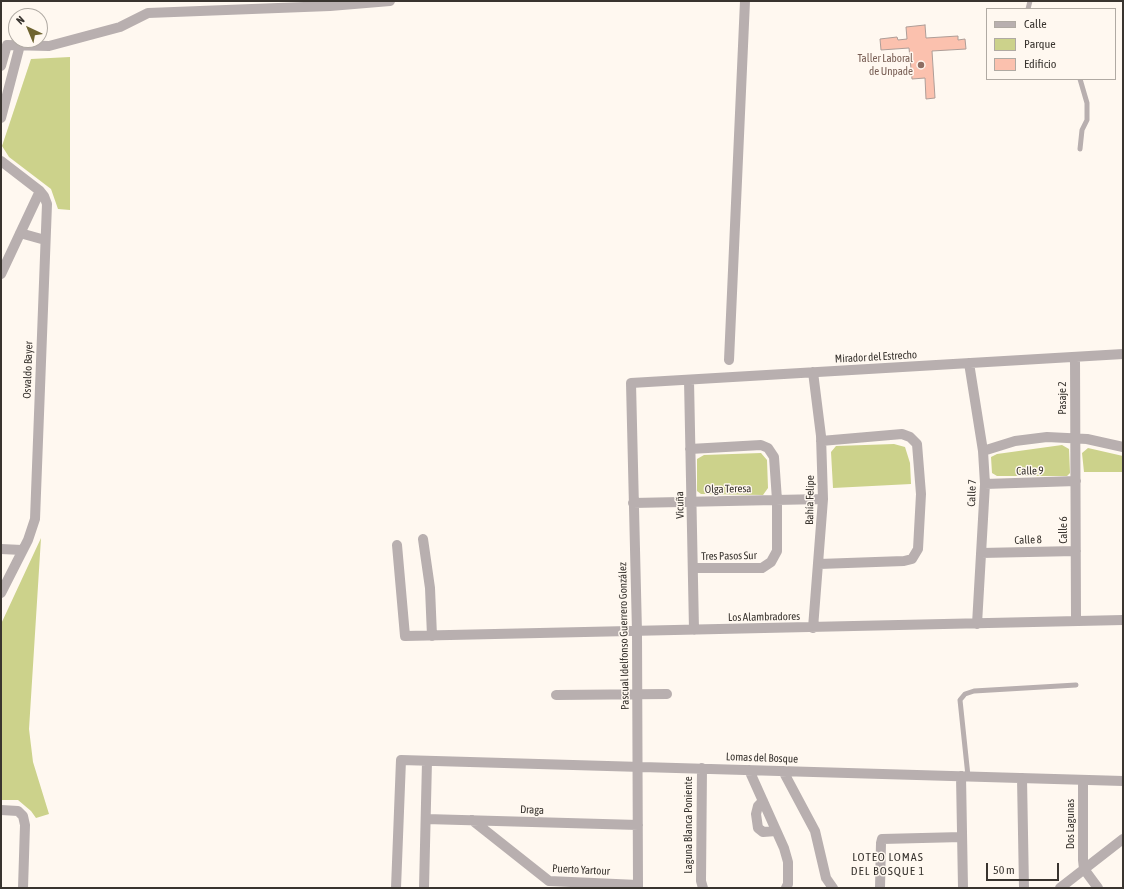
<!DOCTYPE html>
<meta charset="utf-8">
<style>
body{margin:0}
#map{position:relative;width:1124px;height:889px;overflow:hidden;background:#fff8f0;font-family:"Asap Condensed",sans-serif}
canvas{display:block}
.frame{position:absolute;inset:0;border:2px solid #39342f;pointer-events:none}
.legend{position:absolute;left:986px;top:8px;width:130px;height:72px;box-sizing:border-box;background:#fff8f0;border:1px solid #b0aaa3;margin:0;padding:5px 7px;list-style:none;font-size:12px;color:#39342f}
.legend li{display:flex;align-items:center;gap:8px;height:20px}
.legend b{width:20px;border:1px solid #b0aaa3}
.north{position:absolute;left:8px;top:8px;width:40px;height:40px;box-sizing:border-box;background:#fff8f0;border:1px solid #b0aaa3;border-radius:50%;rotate:316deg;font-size:11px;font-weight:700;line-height:16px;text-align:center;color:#39342f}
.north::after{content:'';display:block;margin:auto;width:14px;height:18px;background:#6f6430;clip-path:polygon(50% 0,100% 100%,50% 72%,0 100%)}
.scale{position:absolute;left:986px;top:863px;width:73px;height:18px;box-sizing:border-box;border:2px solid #39342f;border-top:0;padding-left:5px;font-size:12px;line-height:14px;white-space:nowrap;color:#39342f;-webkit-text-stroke:3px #fff8f0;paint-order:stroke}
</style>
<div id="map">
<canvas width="1124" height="889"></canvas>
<div class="frame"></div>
<ul class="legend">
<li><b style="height:5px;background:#b8afaf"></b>Calle</li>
<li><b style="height:11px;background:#ccd28b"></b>Parque</li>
<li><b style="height:11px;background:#fbc1ae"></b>Edificio</li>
</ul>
<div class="north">N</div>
<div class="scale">50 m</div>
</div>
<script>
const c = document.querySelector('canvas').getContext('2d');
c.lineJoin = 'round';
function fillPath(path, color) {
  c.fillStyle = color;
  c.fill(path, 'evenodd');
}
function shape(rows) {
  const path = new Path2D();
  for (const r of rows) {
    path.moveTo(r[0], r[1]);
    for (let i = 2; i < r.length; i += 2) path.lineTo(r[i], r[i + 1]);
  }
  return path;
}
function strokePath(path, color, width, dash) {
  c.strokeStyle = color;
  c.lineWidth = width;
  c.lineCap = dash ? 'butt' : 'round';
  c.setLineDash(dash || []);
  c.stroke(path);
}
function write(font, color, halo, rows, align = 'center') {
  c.font = font + ' "Asap Condensed",sans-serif';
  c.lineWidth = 3;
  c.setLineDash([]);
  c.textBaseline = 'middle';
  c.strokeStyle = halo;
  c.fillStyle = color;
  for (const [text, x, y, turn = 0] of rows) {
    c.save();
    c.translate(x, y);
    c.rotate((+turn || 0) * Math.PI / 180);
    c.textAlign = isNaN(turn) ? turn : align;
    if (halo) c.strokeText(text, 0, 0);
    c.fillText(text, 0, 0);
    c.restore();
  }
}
fillPath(shape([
 [70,57,70,210,58,209,51,189,9,157,2,146,31,59],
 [894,444,905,447,910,463,911,484,833,488,831,452,836,446],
 [1062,445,1069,449,1070,473,1067,476,997,476,992,473,991,457,997,454],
 [1088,448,1123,456,1123,472,1084,472,1082,453],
 [761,453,767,460,768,488,763,495,701,494,697,491,697,459,704,455],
 [41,538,29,729,33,762,49,814,36,818,31,811,18,800,1,800,1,624]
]), '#ccd28b');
const building = shape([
 [925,25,926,38,958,36,958,40,965,39,966,49,932,51,935,98,926,99,925,78,912,79,909,48,881,50,880,39,897,37,898,40,907,39,906,27,925,25]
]);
fillPath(building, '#fbc1ae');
strokePath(building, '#ae9d97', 1);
strokePath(shape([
 [1028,9,1030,1],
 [1080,149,1082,130,1087,120,1087,103,1080,79],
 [968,776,960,700,965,694,974,691,1076,685]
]), '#b8afaf', 5);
strokePath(shape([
 [1,66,7,45,49,46,120,27,148,13,330,6,390,1],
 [1,118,20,45],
 [1,161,40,191,44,196,47,204,35,519,28,540,1,593],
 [20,233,45,240],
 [1,274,40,191],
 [1075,357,1076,621],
 [729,360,745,1],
 [969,363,983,451,985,484,977,624],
 [813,372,821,436,823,499,813,628],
 [689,380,694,630],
 [690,449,761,445,768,448,774,457,777,500,777,551,771,562,762,568,693,568],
 [983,451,1015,441,1047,437,1087,439,1123,447],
 [985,484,1076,481],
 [633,503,823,499],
 [423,539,430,588,432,636],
 [397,545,405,636,1123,620],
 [1,549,22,550],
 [981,553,1076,551],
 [819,564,904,561,912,559,918,549,921,494,917,444,910,437,902,434,821,441],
 [556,695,667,694],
 [702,768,701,881,703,888],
 [749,770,784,848,788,862,788,884,786,888],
 [783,771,815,831,826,878,833,888],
 [961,776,963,888],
 [1022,778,1024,888],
 [1083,780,1083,860,1084,869,1098,888],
 [763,801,758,806,756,814,758,828,763,832,776,831],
 [1,810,18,811,23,816,25,825,23,888],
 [426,819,638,825],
 [472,820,549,881,638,885],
 [396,888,401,760,1123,781],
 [424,888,427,761],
 [638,888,637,632,631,383,1123,354],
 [880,888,881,843,882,839,962,837],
 [1060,888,1123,839]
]), '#b8afaf', 10);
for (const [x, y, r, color] of [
 [921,65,4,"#8d6e63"]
]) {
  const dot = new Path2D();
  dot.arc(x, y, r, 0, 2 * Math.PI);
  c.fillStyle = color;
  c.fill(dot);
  strokePath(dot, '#fff8f0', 1.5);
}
write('11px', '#785e54', '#fff8f0', [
 ["Taller Laboral",913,59],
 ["de Unpade",913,72]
], 'right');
write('11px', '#39342f', '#fff8f0', [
 ["Mirador del Estrecho",876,357,-3],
 ["Osvaldo Bayer",28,370,-88],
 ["Pasaje 2",1063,398,-90],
 ["Calle 9",1030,471,-1],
 ["Olga Teresa",728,489,-1],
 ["Calle 7",972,493,-88],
 ["Bahía Felipe",810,500,-89],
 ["Vicuña",680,505,-91],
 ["Calle 6",1064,530,-90],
 ["Calle 8",1028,540,-2],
 ["Tres Pasos Sur",729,556,-1],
 ["Los Alambradores",764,617,-1],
 ["Pascual Idelfonso Guerrero González",624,636,-91],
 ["Lomas del Bosque",762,758,2],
 ["Draga",532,810,2],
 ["Dos Lagunas",1071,824,-90],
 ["Laguna Blanca Poniente",689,825,-90],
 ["Puerto Yartour",581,870,3]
]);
c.letterSpacing = '1px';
write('12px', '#39342f', '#fff8f0', [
 ["LOTEO LOMAS",888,857],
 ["DEL BOSQUE 1",888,871]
]);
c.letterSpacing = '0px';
</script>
